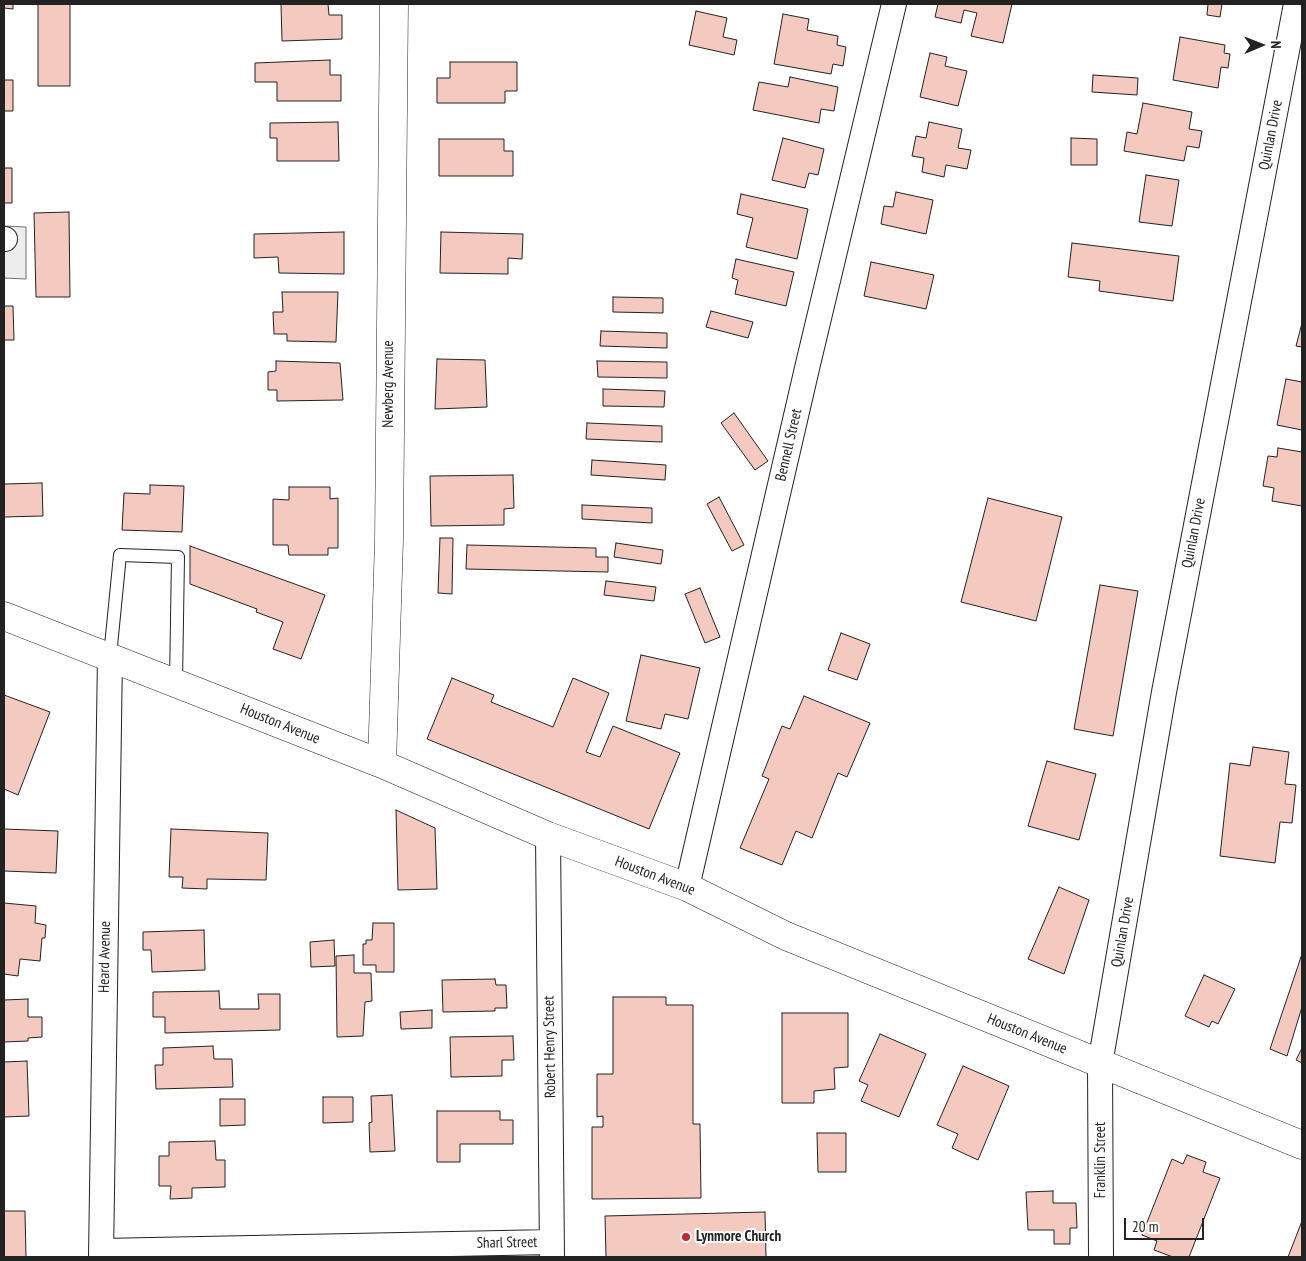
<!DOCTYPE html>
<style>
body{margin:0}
#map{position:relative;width:1306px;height:1261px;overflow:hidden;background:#fff;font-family:"PT Sans Narrow",sans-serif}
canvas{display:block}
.frame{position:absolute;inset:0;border:5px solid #222;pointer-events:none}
.north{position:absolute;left:1236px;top:20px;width:50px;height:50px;-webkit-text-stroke:4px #fff;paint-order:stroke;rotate:89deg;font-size:14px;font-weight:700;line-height:20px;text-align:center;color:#222}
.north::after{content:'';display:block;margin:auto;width:18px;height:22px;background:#222;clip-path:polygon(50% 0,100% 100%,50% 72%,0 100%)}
.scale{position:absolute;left:1124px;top:1218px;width:80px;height:22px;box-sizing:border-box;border:2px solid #222;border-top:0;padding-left:6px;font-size:15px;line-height:18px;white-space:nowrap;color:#222;-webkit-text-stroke:4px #fff;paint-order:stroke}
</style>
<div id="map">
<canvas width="1306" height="1261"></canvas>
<div class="frame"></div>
<div class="north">N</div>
<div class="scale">20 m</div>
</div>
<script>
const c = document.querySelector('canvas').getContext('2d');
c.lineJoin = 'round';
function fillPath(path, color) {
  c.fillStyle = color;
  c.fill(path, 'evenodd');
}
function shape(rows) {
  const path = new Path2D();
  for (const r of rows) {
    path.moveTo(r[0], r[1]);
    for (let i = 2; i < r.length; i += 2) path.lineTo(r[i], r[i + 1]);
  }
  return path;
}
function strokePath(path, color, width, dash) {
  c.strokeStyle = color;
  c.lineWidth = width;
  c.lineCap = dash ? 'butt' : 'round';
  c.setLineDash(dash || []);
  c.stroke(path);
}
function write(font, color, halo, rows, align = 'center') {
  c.font = font + ' "PT Sans Narrow",sans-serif';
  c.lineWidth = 4;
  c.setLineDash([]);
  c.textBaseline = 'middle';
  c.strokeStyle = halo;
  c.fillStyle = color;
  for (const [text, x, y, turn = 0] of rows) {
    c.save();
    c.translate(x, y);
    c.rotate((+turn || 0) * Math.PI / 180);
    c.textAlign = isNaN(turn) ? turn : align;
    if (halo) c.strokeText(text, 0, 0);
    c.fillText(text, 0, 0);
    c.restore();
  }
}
const parking = shape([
 [4,226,26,227,26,279,4,278,4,226]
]);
fillPath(parking, '#ededed');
strokePath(parking, '#6f6f6f', 1);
const building = shape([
 [4,4,13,4,13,9,4,8,4,4],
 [38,4,70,4,70,86,38,86,38,4],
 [281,4,328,4,329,15,342,15,342,39,282,41,281,4],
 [938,4,1012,4,1003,43,971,36,977,13,964,10,961,23,935,17,938,4],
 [1208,4,1232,4,1222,4,1220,17,1207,15,1208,4],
 [696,11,727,18,723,37,737,40,734,55,689,45,696,11],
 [783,14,809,19,807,30,838,36,837,45,846,47,843,66,833,64,831,74,774,64,783,14],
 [1180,37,1225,45,1224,53,1230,54,1228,68,1221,67,1218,88,1173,80,1180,37],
 [930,53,947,57,945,66,967,71,958,106,920,97,930,53],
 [330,60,330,75,341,75,341,101,277,101,277,82,255,82,255,63,330,60],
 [450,62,517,62,517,91,505,91,505,103,437,103,437,78,450,78,450,62],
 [1093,75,1138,78,1137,95,1092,92,1093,75],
 [790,77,838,87,834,111,821,109,819,123,753,110,759,82,788,87,790,77],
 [4,80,13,80,13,111,4,111,4,80],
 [1143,103,1192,112,1189,129,1202,131,1199,148,1187,146,1184,161,1124,151,1127,132,1137,134,1143,103],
 [338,122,339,161,277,161,277,138,270,138,270,123,338,122],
 [929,122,962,129,958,148,971,150,967,169,946,165,944,177,922,172,924,158,912,156,916,136,926,138,929,122],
 [783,138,824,149,818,175,809,173,805,188,772,180,783,138],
 [1071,138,1097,139,1097,165,1071,165,1071,138],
 [439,139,504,139,504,151,513,151,513,176,439,176,439,139],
 [4,168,12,168,12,203,4,203,4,168],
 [1146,175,1179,180,1172,226,1139,222,1146,175],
 [896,192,933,200,926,234,881,224,884,206,893,207,896,192],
 [741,194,808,209,797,259,746,247,753,218,737,214,741,194],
 [69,212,70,297,36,297,34,213,69,212],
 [344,232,344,274,279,273,278,257,254,258,254,234,344,232],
 [441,232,523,234,522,259,508,258,508,274,440,273,441,232],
 [1072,243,1179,256,1173,301,1099,291,1100,281,1068,277,1072,243],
 [736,259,794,272,786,306,735,294,738,280,732,278,736,259],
 [871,262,934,275,926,309,864,296,871,262],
 [282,292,338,292,336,342,287,341,287,334,274,334,273,312,283,312,282,292],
 [613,297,663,298,663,313,613,312,613,297],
 [4,306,13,306,14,340,4,340,4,306],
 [711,311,753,322,748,338,706,327,711,311],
 [1302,323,1302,347,1296,346,1302,323],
 [601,331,667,333,667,348,600,346,601,331],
 [437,359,485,360,487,407,435,409,437,359],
 [276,361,340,363,343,400,277,401,277,390,268,390,268,372,276,371,276,361],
 [597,361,667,362,667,378,598,377,597,361],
 [1286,379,1302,382,1302,430,1277,425,1286,379],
 [603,389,665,391,664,407,603,406,603,389],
 [734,413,768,461,755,470,721,423,734,413],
 [587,423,662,426,662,442,586,439,587,423],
 [1278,448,1302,452,1302,506,1272,501,1274,488,1263,486,1268,456,1277,457,1278,448],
 [592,460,666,465,665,480,591,475,592,460],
 [513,475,514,508,504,509,504,525,431,526,430,476,513,475],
 [42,483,43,516,4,517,4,484,42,483],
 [150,485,184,486,182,532,122,530,124,493,150,494,150,485],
 [289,487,330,487,330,499,338,498,338,548,328,548,328,555,289,555,288,545,273,545,273,499,289,500,289,487],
 [719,497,744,545,732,551,707,504,719,497],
 [988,498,1062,517,1036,621,961,602,988,498],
 [582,505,652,508,652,523,582,519,582,505],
 [440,538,453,538,452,594,438,593,440,538],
 [616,543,663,550,661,564,614,557,616,543],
 [467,545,596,548,596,557,608,557,608,572,466,569,467,545],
 [190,546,325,595,301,659,273,649,283,622,256,612,257,609,190,584,190,546],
 [606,581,656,587,654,601,604,595,606,581],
 [1100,585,1138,591,1113,736,1074,729,1100,585],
 [700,588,720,637,705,643,685,594,700,588],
 [841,633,870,644,857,680,828,670,841,633],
 [641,655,700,668,688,719,665,714,661,729,626,721,641,655],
 [452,678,494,695,491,702,553,727,573,678,609,693,586,752,600,757,613,726,680,753,649,829,427,739,452,678],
 [4,695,50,712,18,795,4,789,4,695],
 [804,696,870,723,847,777,838,773,812,838,796,831,782,865,740,848,769,779,762,776,782,726,790,729,804,696],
 [1253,747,1289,752,1285,784,1296,785,1292,823,1280,822,1275,863,1220,856,1230,763,1250,766,1253,747],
 [1047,761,1096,774,1079,840,1028,826,1047,761],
 [396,810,435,828,437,889,398,890,396,810],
 [4,829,58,831,56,873,4,871,4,829],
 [171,829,268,833,266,880,207,879,207,889,182,888,183,877,169,877,171,829],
 [1059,887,1089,900,1064,974,1028,959,1059,887],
 [4,903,36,906,35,923,46,925,45,938,42,938,40,961,20,959,18,976,4,974,4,903],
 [373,923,394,923,394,972,376,972,376,965,363,965,363,944,366,944,366,940,372,940,373,923],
 [204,930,205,970,152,972,151,950,143,950,143,932,204,930],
 [334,940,335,966,311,967,310,942,334,940],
 [1302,954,1302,1007,1287,1056,1270,1049,1302,954],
 [354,955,354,973,371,973,372,1001,365,1002,363,1036,337,1037,336,956,354,955],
 [1204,975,1235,989,1218,1024,1212,1021,1209,1027,1185,1016,1204,975],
 [495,979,496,985,506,985,507,1008,495,1008,495,1011,443,1012,442,980,495,979],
 [219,991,220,1009,259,1009,258,994,280,994,280,1030,165,1033,165,1017,153,1017,153,992,219,991],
 [613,997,666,997,666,1005,693,1005,693,1124,700,1124,701,1198,592,1199,592,1127,603,1127,603,1116,597,1117,597,1074,613,1074,613,997],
 [28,999,28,1017,42,1017,42,1037,28,1038,28,1041,4,1042,4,1000,28,999],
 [432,1010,432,1028,401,1029,400,1012,432,1010],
 [782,1013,848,1013,848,1067,834,1068,835,1089,814,1091,814,1103,782,1103,782,1013],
 [880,1034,926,1054,899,1117,861,1101,868,1085,859,1081,880,1034],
 [513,1036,514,1060,502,1060,502,1076,451,1077,450,1037,513,1036],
 [213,1046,214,1059,232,1059,233,1087,156,1089,155,1065,163,1065,163,1048,213,1046],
 [1302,1048,1302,1063,1296,1060,1302,1048],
 [27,1061,29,1116,4,1117,4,1062,27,1061],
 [963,1066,1009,1086,978,1160,952,1148,958,1134,937,1125,963,1066],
 [392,1095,395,1151,370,1152,369,1123,372,1122,371,1096,392,1095],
 [323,1097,353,1097,353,1122,323,1123,323,1097],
 [220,1099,245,1099,245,1125,220,1126,220,1099],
 [437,1111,500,1111,500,1120,513,1120,513,1144,460,1144,460,1162,437,1162,437,1111],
 [817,1133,846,1133,846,1172,818,1172,817,1133],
 [215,1141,216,1160,225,1160,225,1187,192,1188,192,1198,170,1199,171,1186,159,1186,159,1156,169,1156,169,1142,215,1141],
 [1187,1155,1206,1162,1203,1172,1220,1178,1189,1257,1173,1257,1154,1250,1157,1241,1142,1235,1172,1159,1183,1164,1187,1155],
 [1053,1191,1053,1203,1076,1203,1077,1228,1070,1228,1070,1244,1054,1244,1054,1230,1028,1230,1026,1192,1053,1191],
 [4,1211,25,1211,26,1257,4,1257,4,1211],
 [765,1212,766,1257,606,1257,605,1216,765,1212],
 [1302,1221,1302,1257,1288,1257,1302,1221]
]);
fillPath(building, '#f3c9c0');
strokePath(building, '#222', 1);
const lane = shape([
 [110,656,120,555,178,557,176,682]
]);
const street = shape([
 [4,239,5,239],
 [548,836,552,1257],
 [687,887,808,364,894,4],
 [101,1251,552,1242],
 [101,1257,110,656],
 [1101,1257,1100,1064,1164,692,1296,4]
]);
const secondary = shape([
 [4,616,382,764,548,836,687,887,786,936,1302,1145],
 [382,764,389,540,394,4]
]);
strokePath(lane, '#222', 14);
strokePath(street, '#222', 26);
strokePath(secondary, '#222', 29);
strokePath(lane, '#fff', 12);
strokePath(street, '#fff', 24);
strokePath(secondary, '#fff', 28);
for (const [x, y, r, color] of [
 [686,1237,5,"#c62828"]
]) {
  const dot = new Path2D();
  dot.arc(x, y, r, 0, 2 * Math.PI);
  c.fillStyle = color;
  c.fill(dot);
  strokePath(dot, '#fff', 2);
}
write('15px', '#222', '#fff', [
 ["Quinlan Drive",1271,135,-79],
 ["Newberg Avenue",389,384,-90],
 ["Bennell Street",789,445,-77],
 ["Quinlan Drive",1194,533,-79],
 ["Houston Avenue",280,724,22],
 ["Houston Avenue",655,876,21],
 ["Quinlan Drive",1123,932,-80],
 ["Heard Avenue",105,957,-89],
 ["Houston Avenue",1027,1034,22],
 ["Robert Henry Street",550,1047,-91],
 ["Franklin Street",1101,1160,-90],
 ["Sharl Street",507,1243,-1]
]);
write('bold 15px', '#222', '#fff', [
 ["Lynmore Church",696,1237]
], 'left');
</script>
